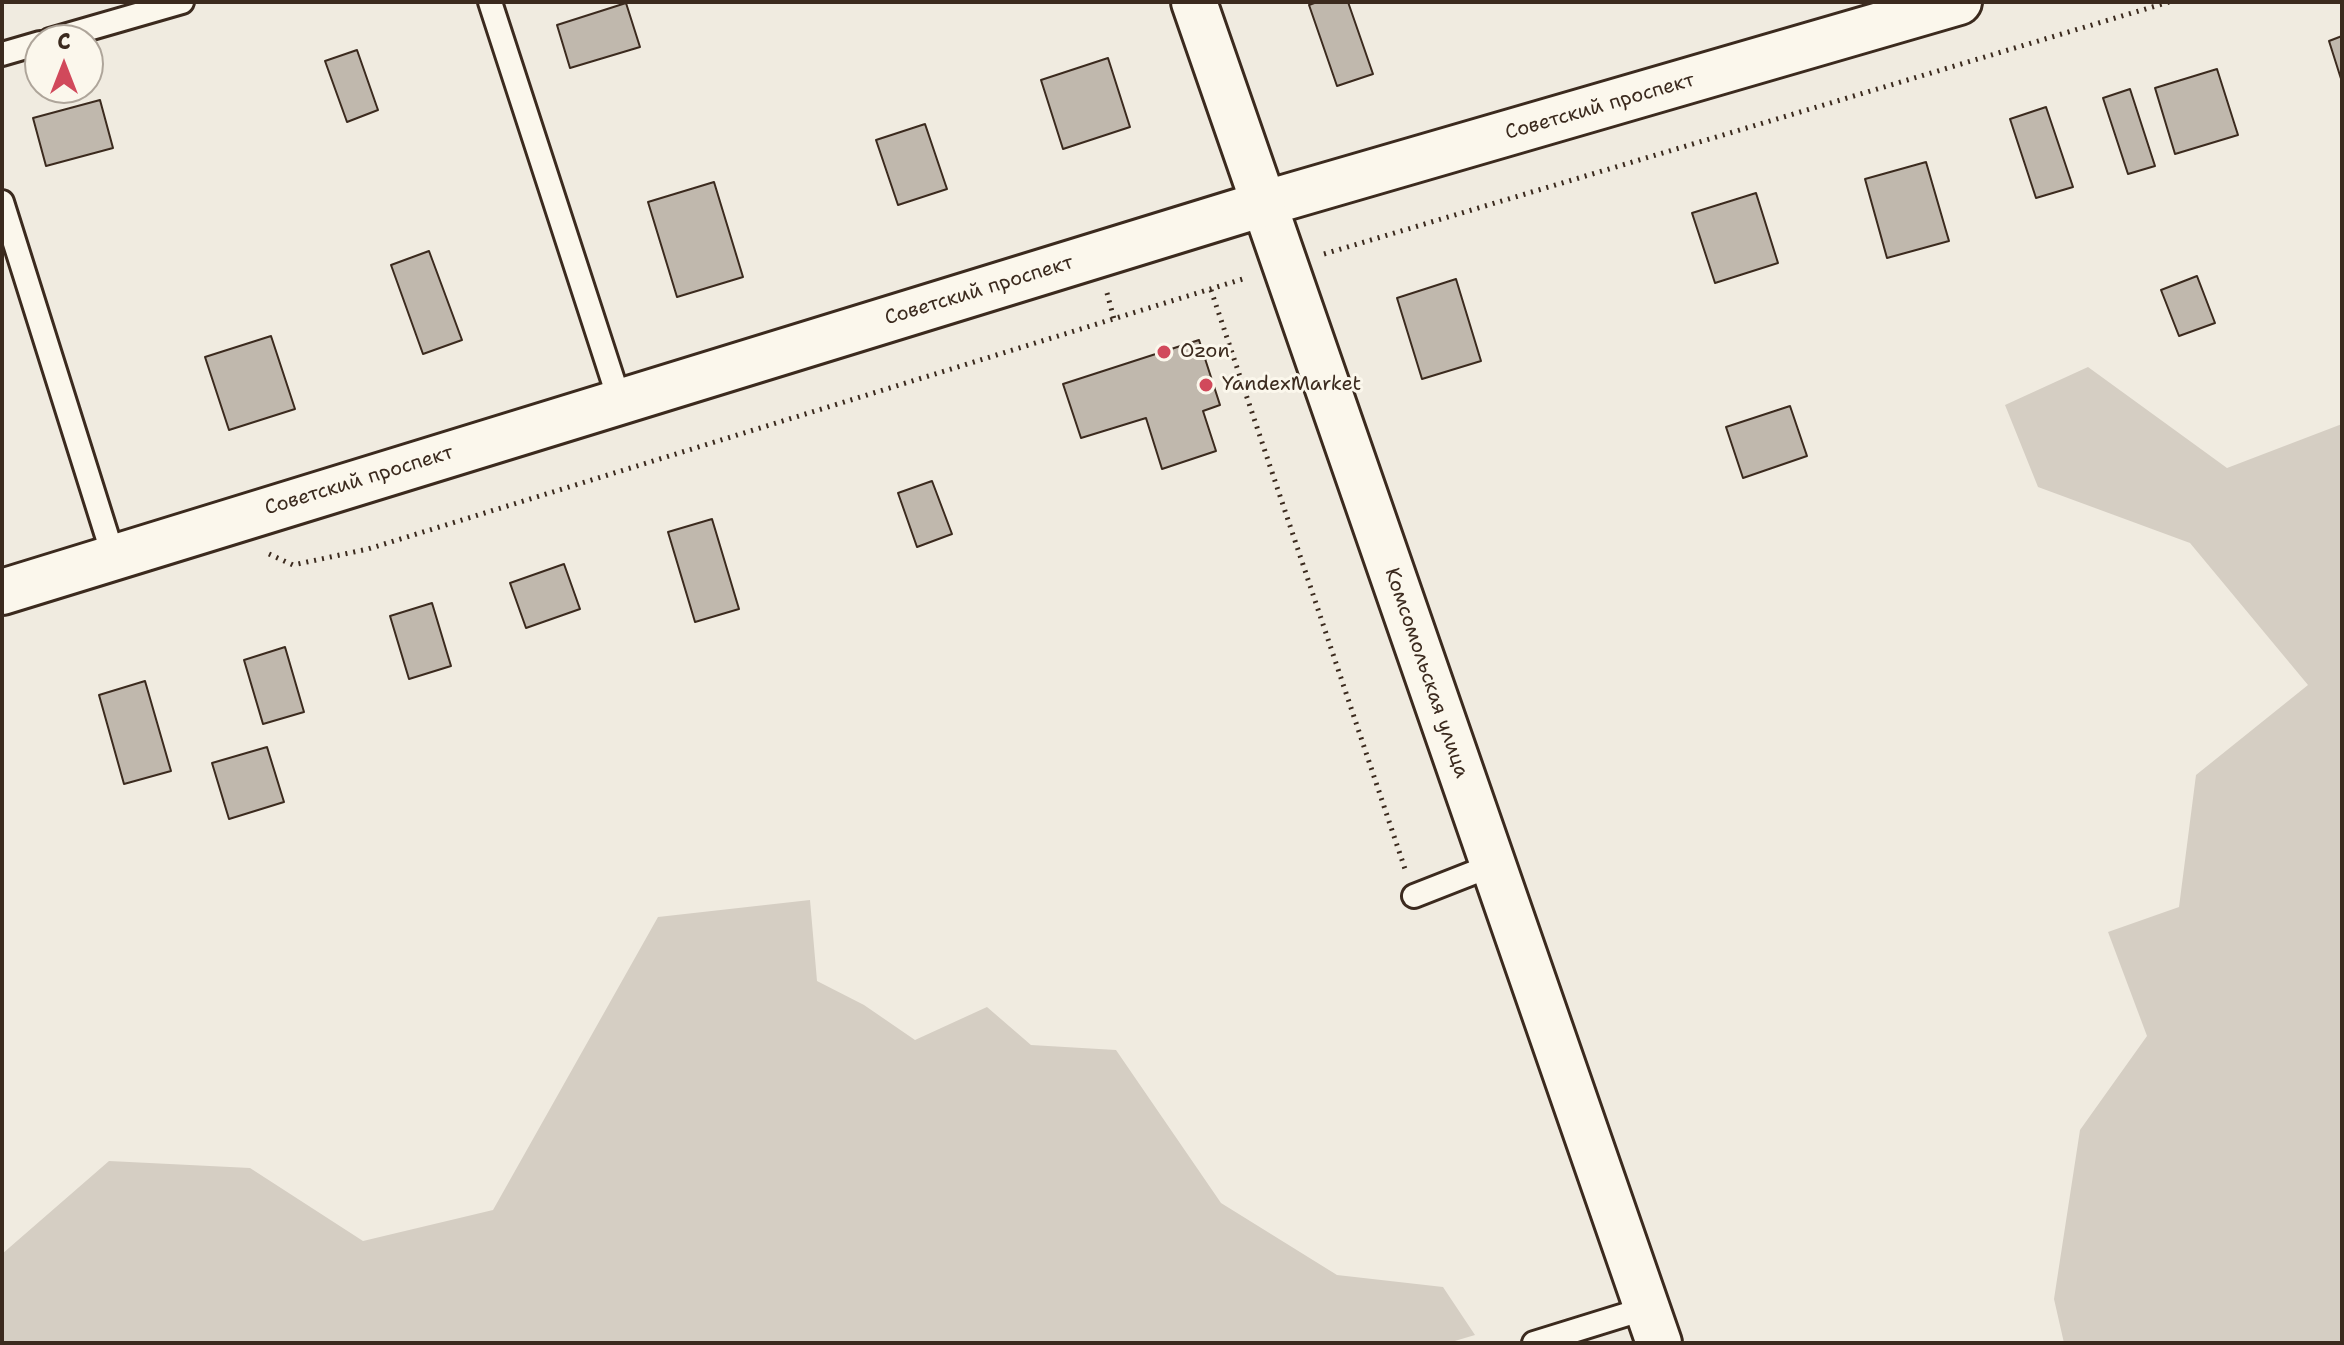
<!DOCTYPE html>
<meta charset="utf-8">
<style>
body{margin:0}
#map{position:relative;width:2344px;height:1345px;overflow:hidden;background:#f0ebe0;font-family:"Shantell Sans",sans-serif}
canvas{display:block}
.frame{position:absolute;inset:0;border:4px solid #3b2a1e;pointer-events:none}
.north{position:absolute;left:24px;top:24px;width:80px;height:80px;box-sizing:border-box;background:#fbf7ec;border:2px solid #aea59a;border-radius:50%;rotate:0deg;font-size:22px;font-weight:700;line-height:32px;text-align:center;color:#3b2a1e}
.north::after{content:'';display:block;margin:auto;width:28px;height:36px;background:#d1495b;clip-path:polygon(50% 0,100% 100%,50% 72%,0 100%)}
</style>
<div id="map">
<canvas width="2344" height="1345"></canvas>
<div class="frame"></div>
<div class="north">С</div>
</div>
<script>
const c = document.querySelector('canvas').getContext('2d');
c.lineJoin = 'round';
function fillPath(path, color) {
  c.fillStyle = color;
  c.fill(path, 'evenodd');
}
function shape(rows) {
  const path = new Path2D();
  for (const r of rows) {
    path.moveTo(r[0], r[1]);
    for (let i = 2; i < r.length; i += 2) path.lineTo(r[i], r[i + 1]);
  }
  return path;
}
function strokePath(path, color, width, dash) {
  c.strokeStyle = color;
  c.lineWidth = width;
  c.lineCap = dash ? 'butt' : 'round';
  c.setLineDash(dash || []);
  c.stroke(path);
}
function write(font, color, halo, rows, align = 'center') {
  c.font = font + ' "Shantell Sans",sans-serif';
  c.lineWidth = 6;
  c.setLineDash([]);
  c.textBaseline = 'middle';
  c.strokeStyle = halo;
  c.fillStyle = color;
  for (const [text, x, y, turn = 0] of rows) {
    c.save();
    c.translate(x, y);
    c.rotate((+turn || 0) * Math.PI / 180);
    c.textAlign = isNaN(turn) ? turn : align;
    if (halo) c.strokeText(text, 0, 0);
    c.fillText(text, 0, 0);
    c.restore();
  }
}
fillPath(shape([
 [2088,367,2227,468,2342,424,2342,1343,2064,1343,2054,1299,2080,1130,2147,1036,2108,932,2179,907,2196,775,2308,685,2190,543,2038,487,2005,405],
 [810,900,817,981,864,1005,915,1040,987,1007,1031,1045,1116,1050,1221,1203,1337,1275,1443,1287,1475,1335,1448,1343,2,1343,2,1254,109,1161,250,1168,363,1241,493,1210,658,917]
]), '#d5cec3');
const building = shape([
 [1317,2,1348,2,1373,74,1337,86,1309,5,1317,2],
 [626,3,640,47,570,68,557,25,626,3],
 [2342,36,2342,82,2329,41,2342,36],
 [357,50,378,110,347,122,325,61,357,50],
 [1108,58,1130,127,1063,149,1041,80,1108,58],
 [2217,69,2238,135,2175,154,2155,88,2217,69],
 [2130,89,2155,166,2128,174,2103,98,2130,89],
 [100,100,113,148,46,166,33,118,100,100],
 [2046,107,2073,187,2036,198,2010,119,2046,107],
 [925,124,947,189,898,205,876,140,925,124],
 [1926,162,1949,241,1887,258,1865,179,1926,162],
 [714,182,743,277,677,297,648,202,714,182],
 [1756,193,1778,263,1715,283,1692,213,1756,193],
 [429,251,462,340,423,354,391,265,429,251],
 [2197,276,2215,323,2179,336,2161,290,2197,276],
 [1456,279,1481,361,1422,379,1397,298,1456,279],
 [271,336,295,409,229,430,205,357,271,336],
 [1199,340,1220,405,1203,411,1216,451,1162,469,1146,418,1081,438,1063,384,1199,340],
 [1790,406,1807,456,1743,478,1726,427,1790,406],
 [932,481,952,534,917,547,898,493,932,481],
 [712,519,739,609,695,622,668,532,712,519],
 [564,564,580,609,526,628,510,583,564,564],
 [432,603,451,666,409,679,390,616,432,603],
 [285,647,304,712,263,724,244,660,285,647],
 [145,681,171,771,124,784,99,695,145,681],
 [267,747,284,802,229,819,212,763,267,747]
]);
fillPath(building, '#c0b8ad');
strokePath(building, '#3b2a1e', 2);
const service = shape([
 [490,2,620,402],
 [50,40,182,2],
 [2,54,40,43],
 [2,202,113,555],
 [1414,896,1493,865],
 [1534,1343,1647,1308]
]);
const minor = shape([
 [1194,2,1659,1343],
 [1263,204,1959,2]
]);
const tertiary = shape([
 [2,592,1263,204]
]);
strokePath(service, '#3b2a1e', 28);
strokePath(minor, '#3b2a1e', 50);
strokePath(tertiary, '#3b2a1e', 50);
strokePath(shape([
 [1324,254,2169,2],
 [1211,290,1405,869],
 [1107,293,1114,319],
 [269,554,293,565,368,549,1246,278]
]), '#3b2a1e', 5, [2, 6]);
strokePath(service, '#fbf7ec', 22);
strokePath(minor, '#fbf7ec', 44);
strokePath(tertiary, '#fbf7ec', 44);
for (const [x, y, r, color] of [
 [1164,352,8,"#d1495b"],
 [1206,385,8,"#d1495b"]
]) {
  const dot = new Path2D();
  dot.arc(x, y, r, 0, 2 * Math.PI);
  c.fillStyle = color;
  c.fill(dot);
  strokePath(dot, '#fbf7ec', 3);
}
write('20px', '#3b2a1e', '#fbf7ec', [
 ["Советский проспект",1600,107,-16],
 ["Советский проспект",979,291,-17],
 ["Советский проспект",359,481,-17],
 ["Комсомольская улица",1426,673,71]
]);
write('20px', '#3b2a1e', '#fbf7ec', [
 ["Ozon",1180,352],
 ["YandexMarket",1222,385]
], 'left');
</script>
